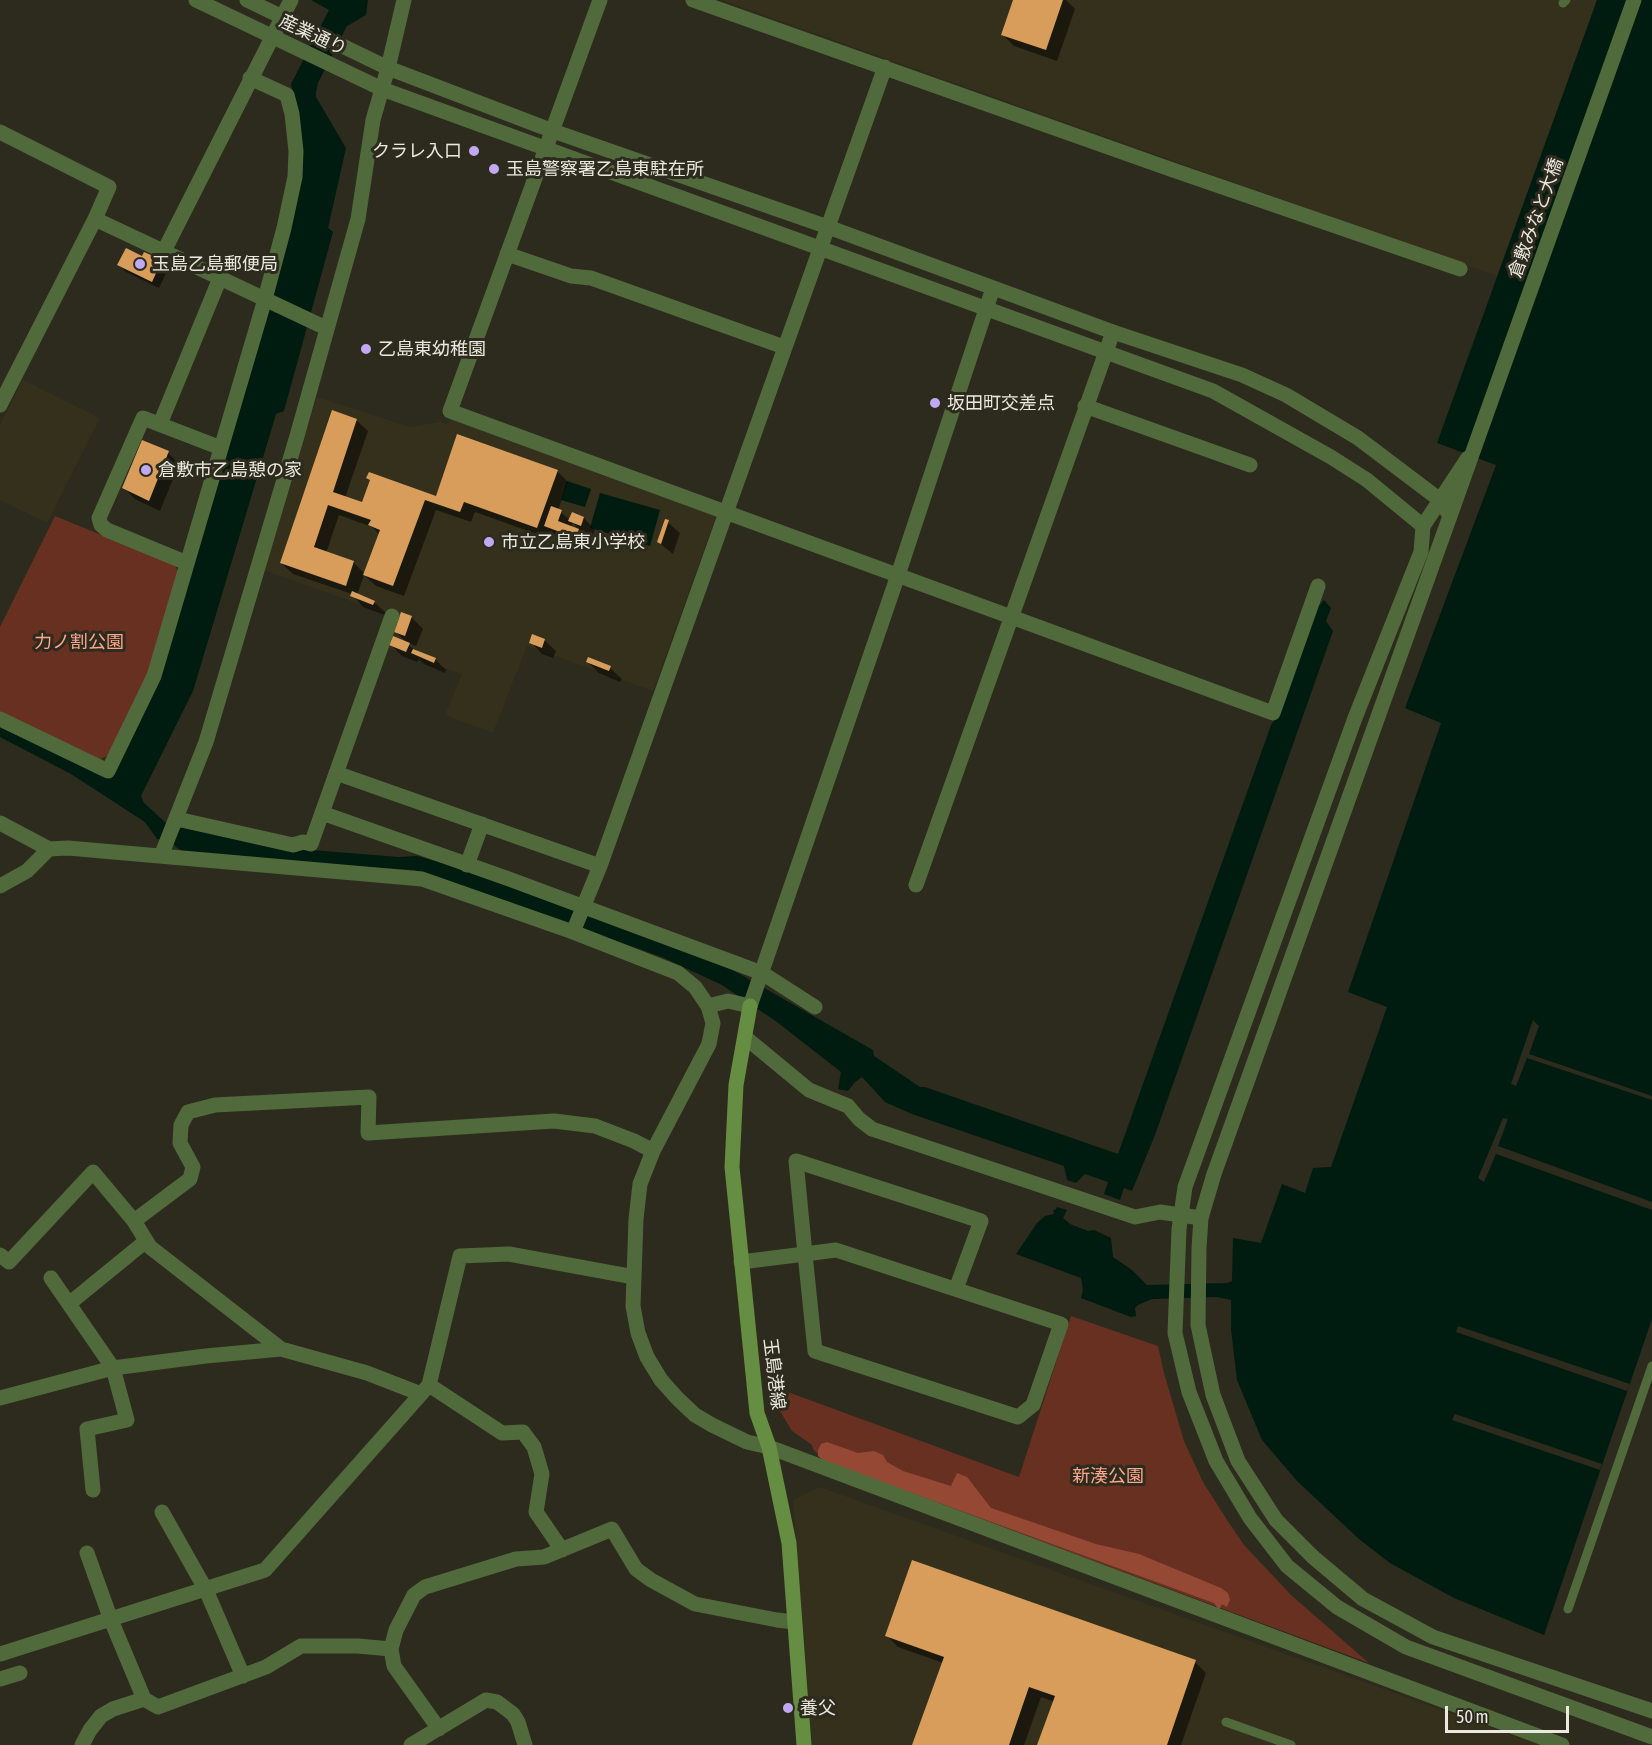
<!DOCTYPE html>
<meta charset="utf-8">
<style>
body{margin:0}
#map{position:relative;width:1652px;height:1745px;overflow:hidden;background:#2d2b1d;font-family:"Asap Condensed",sans-serif}
canvas{display:block}
.scale{position:absolute;left:1445px;top:1706px;width:124px;height:27px;box-sizing:border-box;border:3px solid #eae8df;border-top:0;padding-left:8px;font-size:18px;line-height:21px;white-space:nowrap;color:#eae8df;-webkit-text-stroke:4px #2d2b1d;paint-order:stroke}
</style>
<div id="map">
<canvas width="1652" height="1745"></canvas>
<div class="scale">50 m</div>
</div>
<script>
const c = document.querySelector('canvas').getContext('2d');
c.lineJoin = 'round';
function fillPath(path, color) {
  c.fillStyle = color;
  c.fill(path, 'evenodd');
}
function shape(rows) {
  const path = new Path2D();
  for (const r of rows) {
    path.moveTo(r[0], r[1]);
    for (let i = 2; i < r.length; i += 2) path.lineTo(r[i], r[i + 1]);
  }
  return path;
}
function strokePath(path, color, width, dash) {
  c.strokeStyle = color;
  c.lineWidth = width;
  c.lineCap = dash ? 'butt' : 'round';
  c.setLineDash(dash || []);
  c.stroke(path);
}
function write(font, color, halo, rows, align = 'center') {
  c.font = font + ' "Asap Condensed","Noto Sans JP",sans-serif';
  c.lineWidth = 6;
  c.setLineDash([]);
  c.textBaseline = 'middle';
  c.strokeStyle = halo;
  c.fillStyle = color;
  for (const [text, x, y, turn = 0] of rows) {
    c.save();
    c.translate(x, y);
    c.rotate((+turn || 0) * Math.PI / 180);
    c.textAlign = isNaN(turn) ? turn : align;
    if (halo) c.strokeText(text, 0, 0);
    c.fillText(text, 0, 0);
    c.restore();
  }
}
fillPath(shape([
 [721,0,1597,0,1497,276],
 [23,380,100,418,47,523,0,500,0,425],
 [317,397,410,427,440,422,447,425,451,419,717,514,653,691,527,646,493,733,445,715,462,674,385,647,396,617,263,570],
 [820,1487,1540,1745,812,1745,793,1500]
]), '#34301b');
fillPath(shape([
 [55,516,175,565,178,572,149,673,110,755,100,759,0,712,0,627],
 [1071,1316,1158,1346,1164,1373,1184,1441,1203,1482,1227,1520,1244,1545,1291,1595,1369,1663,824,1461,813,1449,812,1445,792,1431,780,1411,777,1388,1019,1477]
]), '#683021');
fillPath(shape([
 [827,1442,858,1453,874,1451,883,1455,887,1462,903,1471,951,1486,957,1473,967,1477,991,1508,1096,1544,1139,1554,1221,1588,1228,1593,1230,1600,1227,1607,1222,1604,1219,1610,1214,1603,824,1461,818,1456,818,1450,821,1444]
]), '#954834');
fillPath(shape([
 [311,0,368,0,366,15,347,26,318,83,316,92,316,97,346,148,328,228,333,232,284,411,276,414,193,691,141,796,144,803,165,822,178,830,185,825,311,850,399,857,417,856,463,869,729,968,873,1050,874,1056,920,1087,925,1087,1118,1154,1271,725,1277,717,1315,608,1321,604,1324,600,1331,608,1326,621,1333,631,1155,1135,1132,1191,1124,1188,1120,1200,1104,1194,1108,1182,1085,1174,1076,1183,1067,1180,1064,1166,912,1114,885,1102,862,1077,855,1082,848,1091,838,1089,841,1072,777,1022,722,985,662,957,414,870,189,855,176,847,173,843,157,839,145,822,71,774,0,737,0,727,111,779,160,677,245,382,300,125,291,84,329,10],
 [1597,0,1652,0,1652,1319,1544,1635,1454,1598,1390,1563,1359,1539,1297,1481,1262,1440,1237,1380,1231,1329,1231,1300,1217,1297,1152,1299,1138,1305,1135,1308,1136,1316,1131,1317,1081,1298,1083,1290,1081,1278,1016,1254,1037,1223,1045,1216,1054,1214,1053,1210,1055,1210,1057,1207,1067,1210,1063,1218,1070,1224,1088,1231,1094,1230,1111,1238,1113,1257,1132,1270,1147,1285,1227,1283,1232,1281,1233,1238,1261,1243,1282,1184,1305,1193,1313,1168,1331,1167,1387,1007,1348,992,1441,723,1405,708,1496,465,1437,443],
 [567,481,591,489,585,507,561,500],
 [600,493,660,510,650,546,590,528]
]), '#001b0f');
fillPath(shape([
 [1533,1020,1539,1026,1529,1054,1652,1096,1652,1100,1527,1058,1516,1086,1511,1084],
 [1503,1118,1508,1119,1498,1146,1652,1202,1652,1210,1496,1154,1484,1182,1478,1178],
 [1458,1326,1630,1384,1627,1391,1456,1332],
 [1455,1414,1602,1464,1600,1470,1452,1420]
]), '#2d2b1d');
fillPath(shape([
 [1015,0,1066,0,1075,9,1057,61,1014,46,1003,35],
 [142,258,161,262,168,269,159,288,126,272,119,265],
 [356,420,368,431,345,498,362,504,436,498,557,471,568,482,558,510,570,520,572,514,584,518,595,530,592,536,579,531,590,541,587,548,557,537,551,531,548,538,475,512,471,522,436,510,404,596,376,586,364,575,357,595,374,602,386,613,385,615,363,607,352,594,293,574,281,563],
 [339,515,372,527,379,534,365,574,353,562,326,553],
 [573,523,580,531,571,527],
 [168,453,179,464,160,511,135,499,124,488],
 [666,521,680,533,673,554,658,542],
 [411,617,423,629,416,646,407,643,416,652,435,659,446,670,445,673,424,664,419,659,417,662,402,656,391,645,408,644,395,631],
 [544,640,556,651,553,658,542,654,531,642],
 [588,662,610,668,622,679,620,682,599,673],
 [887,1636,1195,1662,1206,1673,1181,1745,1039,1745,1055,1702,1041,1697,1024,1745,914,1745,943,1663,898,1647]
]), '#0007');
fillPath(shape([
 [1013,0,1063,0,1046,50,1001,35],
 [126,248,142,256,144,252,162,260,152,282,117,265],
 [332,410,357,419,333,492,362,502,370,480,366,478,369,472,436,496,457,434,558,470,537,528,464,502,460,512,425,500,393,586,363,575,380,530,368,525,371,520,328,505,314,547,354,561,346,586,280,563],
 [142,440,169,451,149,501,122,488],
 [551,506,562,510,558,521,579,529,576,538,544,526],
 [572,512,584,517,581,526,568,521],
 [665,519,669,520,661,544,657,542],
 [352,591,375,601,373,605,350,596],
 [401,612,412,616,405,636,394,632],
 [532,634,545,639,542,648,529,643],
 [393,636,410,643,406,652,389,645],
 [413,649,436,658,434,663,411,653],
 [588,657,611,666,609,671,586,662],
 [912,1560,1196,1660,1167,1745,1037,1745,1055,1696,1029,1687,1009,1745,912,1745,944,1657,885,1636]
]), '#d89d5b');
strokePath(shape([
 [1563,3,1566,0],
 [1568,1609,1652,1366],
 [1226,1722,1291,1745]
]), '#516a3c', 9);
strokePath(shape([
 [600,0,450,411,1273,713,1318,586],
 [693,0,1170,169,1460,269],
 [0,132,109,187,95,219],
 [164,251,291,0],
 [507,254,571,276,591,278,784,347],
 [0,405,95,219,326,328],
 [1085,406,1250,465],
 [160,424,220,278],
 [1423,526,1468,458],
 [187,563,107,530,101,525,99,518,143,418,221,448],
 [0,719,108,771,154,676,265,299],
 [336,773,600,866],
 [322,813,509,879,762,973,815,1007],
 [177,819,293,845,303,842,311,844,392,616],
 [0,823,49,849,68,848,422,879,573,932,678,973,695,987,708,1006],
 [161,856,206,742,297,436,358,219,373,120,388,68],
 [467,865,482,824],
 [916,885,1113,332],
 [0,886,27,871,49,849],
 [573,932,600,866,885,67],
 [750,1006,728,1001,708,1006,713,1023,709,1044,653,1151,640,1184,636,1219,633,1306,638,1333,647,1357,661,1380,678,1399,695,1415,712,1425,747,1442,769,1447],
 [746,1038,809,1090,848,1106,859,1119,872,1129,1135,1217,1160,1212,1201,1218],
 [0,1255,9,1262,93,1172,134,1221],
 [741,1262,805,1254,836,1250,1061,1324,1033,1405,1018,1417,815,1351,805,1254,796,1161,981,1221,956,1289],
 [51,1278,113,1368,127,1420,87,1429,93,1490],
 [70,1303,146,1241],
 [281,1349,150,1247,134,1221,190,1179,193,1167,180,1143,181,1125,188,1112,215,1105,369,1097,368,1133,554,1121,595,1126,634,1141,653,1151],
 [429,1385,502,1433,523,1432,534,1447,542,1474,536,1512,562,1550],
 [0,1398,113,1368,206,1356,281,1349,367,1373,421,1394],
 [162,1512,206,1590,243,1676],
 [87,1553,111,1620,144,1699],
 [391,1649,394,1666,439,1729],
 [0,1654,265,1570,429,1385,460,1256,509,1254,634,1277],
 [0,1679,20,1673],
 [82,1745,90,1730,101,1716,113,1709,144,1699,158,1707,266,1667,301,1646,358,1646,391,1649,396,1630,414,1595,425,1587,516,1559,544,1557,612,1529,636,1569,651,1580,695,1604,777,1620,794,1622],
 [411,1745,486,1700,497,1702,513,1714,518,1722,525,1745]
]), '#516a3c', 15);
strokePath(shape([
 [196,0,382,89,1213,391,1331,457,1367,480,1423,526,1421,552,1355,718,1185,1187,1179,1229,1175,1333,1189,1392,1216,1461,1250,1518,1287,1566,1337,1607,1406,1647,1652,1737],
 [247,0,388,68,553,131,828,227,1113,332,1242,375,1286,395,1358,438,1440,500,1450,516,1214,1174,1201,1218,1199,1248,1198,1325,1213,1395,1238,1461,1276,1520,1313,1557,1363,1599,1433,1637,1652,1711],
 [388,68,404,0],
 [250,78,287,95,292,114,296,151,295,177,284,228,265,299],
 [1450,516,1634,0],
 [750,1006,898,575,993,288],
 [769,1447,1562,1745]
]), '#516a3c', 15);
strokePath(shape([
 [750,1006,736,1085,732,1167,757,1413,769,1447,789,1543,804,1745]
]), '#658e42', 15);
for (const [x, y, r, color] of [
 [474,151,6,"#c1a8f3"],
 [494,169,6,"#c1a8f3"],
 [140,264,6,"#c1a8f3"],
 [366,349,6,"#c1a8f3"],
 [935,403,6,"#c1a8f3"],
 [146,470,6,"#c1a8f3"],
 [489,542,6,"#c1a8f3"],
 [788,1708,6,"#c1a8f3"]
]) {
  const dot = new Path2D();
  dot.arc(x, y, r, 0, 2 * Math.PI);
  c.fillStyle = color;
  c.fill(dot);
  strokePath(dot, '#2d2b1d', 2);
}
write('18px', '#eae8df', '#2d2b1d', [
 ["産業通り",313,35,25],
 ["倉敷みなと大橋",1536,218,-70],
 ["玉島港線",774,1374,83]
]);
write('18px', '#eae8df', '#2d2b1d', [
 ["クラレ入口",462,151,"right"],
 ["玉島警察署乙島東駐在所",506,169],
 ["玉島乙島郵便局",152,264],
 ["乙島東幼稚園",378,349],
 ["坂田町交差点",947,403],
 ["倉敷市乙島憩の家",158,470],
 ["市立乙島東小学校",501,542],
 ["養父",800,1708]
], 'left');
write('18px', '#fea58d', '#2d2b1d', [
 ["力ノ割公園",79,642],
 ["新湊公園",1108,1476]
]);
</script>
